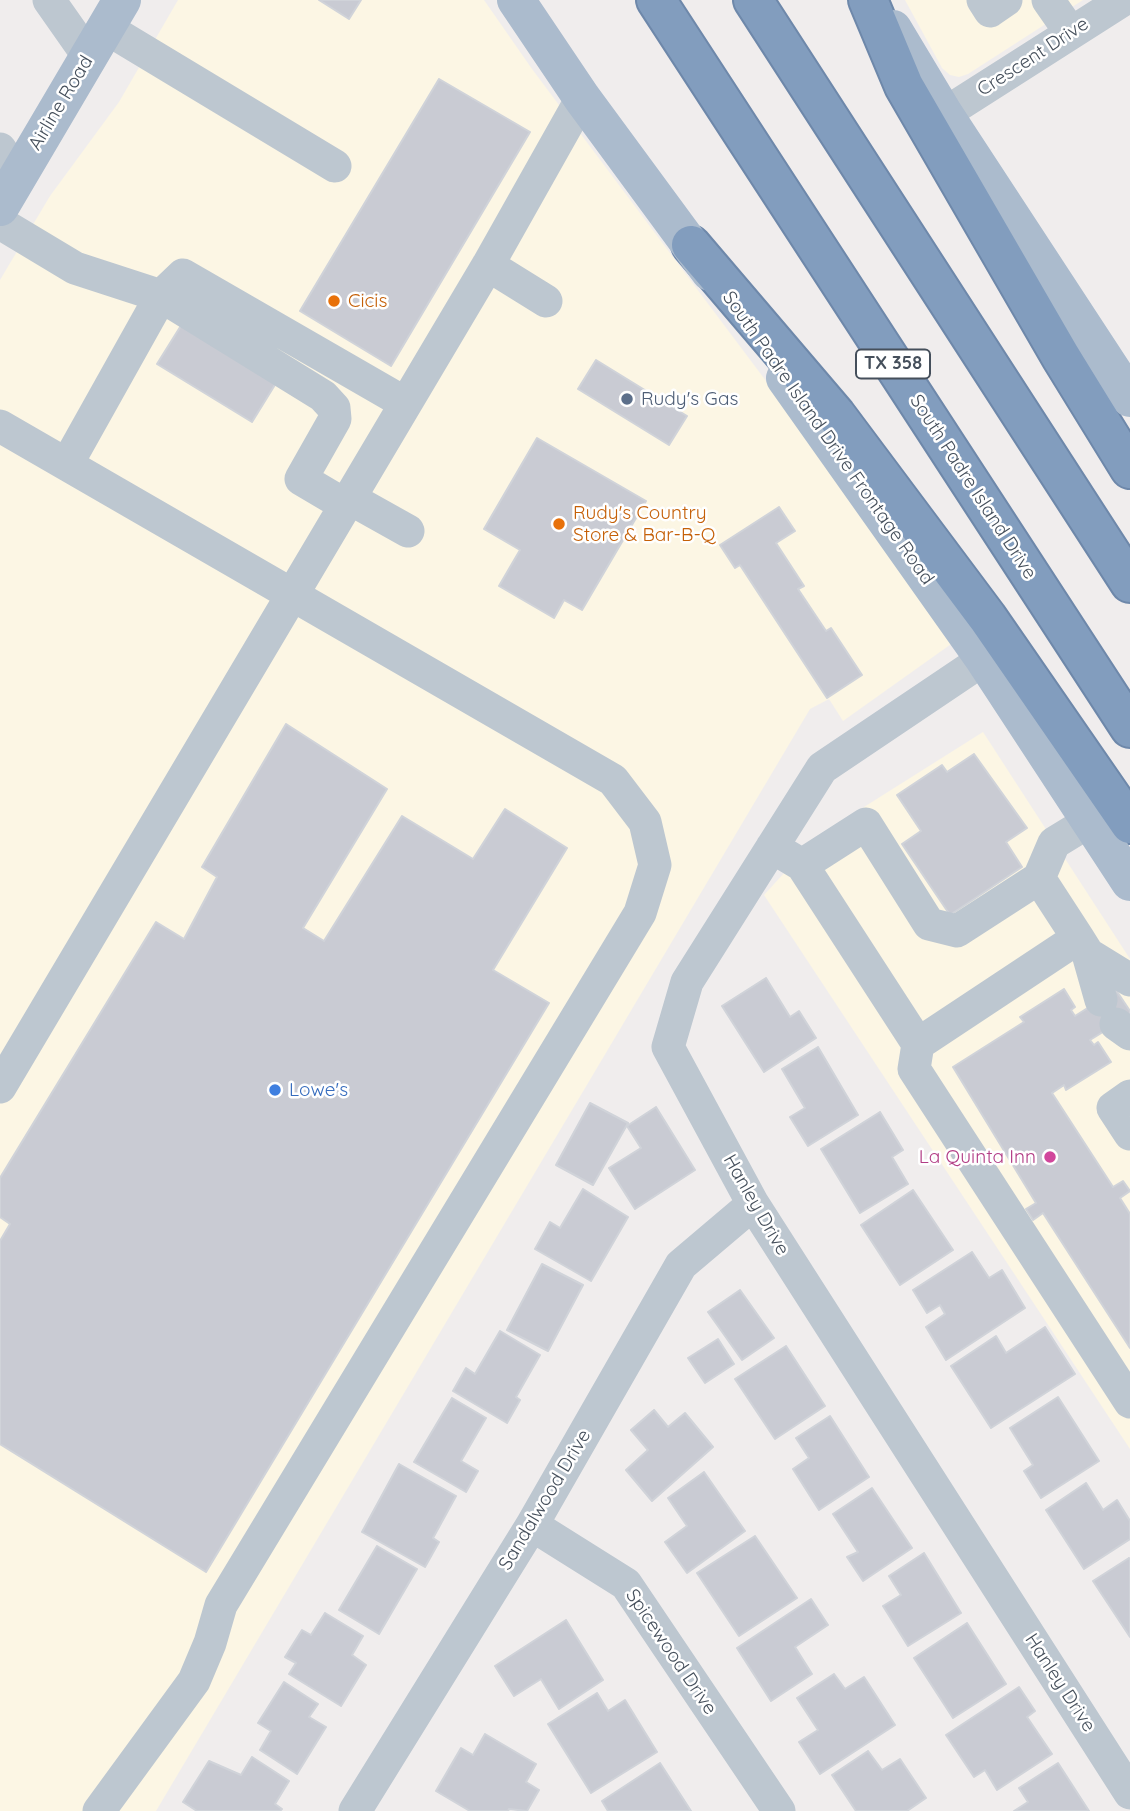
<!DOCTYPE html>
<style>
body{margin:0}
canvas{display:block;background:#f0eded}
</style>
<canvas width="1130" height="1811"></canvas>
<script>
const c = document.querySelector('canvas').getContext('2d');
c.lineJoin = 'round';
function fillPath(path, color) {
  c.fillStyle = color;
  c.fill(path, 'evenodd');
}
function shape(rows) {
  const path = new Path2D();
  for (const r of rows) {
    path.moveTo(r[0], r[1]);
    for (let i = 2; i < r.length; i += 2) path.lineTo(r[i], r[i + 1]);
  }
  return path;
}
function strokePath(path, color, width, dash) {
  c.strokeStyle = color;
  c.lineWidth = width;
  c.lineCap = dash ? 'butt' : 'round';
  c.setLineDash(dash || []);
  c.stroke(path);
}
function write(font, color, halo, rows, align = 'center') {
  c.font = font + ' Quicksand,sans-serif';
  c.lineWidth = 5;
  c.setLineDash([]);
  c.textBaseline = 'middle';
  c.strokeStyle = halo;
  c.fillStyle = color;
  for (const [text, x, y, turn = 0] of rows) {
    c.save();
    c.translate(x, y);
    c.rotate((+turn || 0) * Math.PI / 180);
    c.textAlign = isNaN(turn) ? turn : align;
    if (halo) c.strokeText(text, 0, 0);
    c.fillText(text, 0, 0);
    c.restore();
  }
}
fillPath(shape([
 [178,0,484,0,532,69,829,465,954,642,843,721,829,699,810,709,156,1811,0,1811,0,280,50,196,119,102],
 [905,0,1083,0,968,74,959,77,950,75,942,68],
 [983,732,1130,959,1130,1449,764,895,818,836]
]), '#fcf6e4');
const building = shape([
 [319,0,361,0,349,19,319,0],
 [439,79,530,132,391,366,300,311,439,79],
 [187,316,281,375,252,422,157,364,187,316],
 [596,360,687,416,669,445,578,389,596,360],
 [537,438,646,501,582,610,564,600,554,618,499,586,520,550,484,529,537,438],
 [779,507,795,531,776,543,804,586,798,589,826,631,831,628,862,675,827,698,740,565,735,568,720,545,779,507],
 [286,724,387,789,303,928,324,941,402,816,473,859,505,809,567,848,493,970,549,1003,206,1572,0,1444,0,1241,10,1224,0,1217,0,1178,156,922,184,939,217,877,202,867,286,724],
 [974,754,1027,828,1006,842,1022,867,950,915,902,844,921,831,897,795,942,765,947,772,974,754],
 [766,978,790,1017,799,1011,816,1038,764,1072,722,1006,766,978],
 [1064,989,1075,1007,1071,1010,1075,1016,1116,990,1130,1011,1130,1015,1090,1040,1094,1045,1098,1042,1111,1062,1066,1090,1064,1085,1052,1093,1113,1187,1123,1181,1130,1191,1120,1198,1130,1214,1130,1348,1043,1213,1033,1220,1026,1209,1036,1203,953,1067,1024,1022,1020,1017,1064,989],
 [818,1047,858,1115,808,1146,790,1117,805,1108,782,1069,818,1047],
 [590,1103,628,1123,593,1185,556,1165,590,1103],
 [656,1107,695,1170,635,1209,609,1168,641,1148,627,1126,656,1107],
 [880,1112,903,1150,892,1157,908,1184,860,1213,821,1149,880,1112],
 [583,1189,628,1217,591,1281,535,1249,550,1222,560,1228,583,1189],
 [913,1190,953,1250,900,1285,861,1225,913,1190],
 [972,1252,989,1278,1002,1270,1025,1308,946,1360,926,1327,945,1314,940,1305,927,1313,913,1290,972,1252],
 [542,1264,583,1285,548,1351,507,1330,542,1264],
 [740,1290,774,1338,742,1360,708,1312,740,1290],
 [1045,1327,1075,1374,991,1428,951,1366,996,1336,1006,1353,1045,1327],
 [500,1331,540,1355,516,1397,520,1400,507,1423,453,1391,466,1368,475,1374,500,1331],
 [718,1339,734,1364,705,1383,688,1358,718,1339],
 [786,1346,825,1406,775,1439,735,1379,786,1346],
 [1058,1397,1099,1461,1041,1498,1024,1471,1033,1465,1010,1428,1058,1397],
 [452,1398,486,1418,461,1461,478,1471,466,1492,414,1462,452,1398],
 [654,1410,668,1427,685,1413,713,1447,652,1501,626,1470,648,1450,631,1430,654,1410],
 [830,1416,869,1477,819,1510,793,1469,809,1458,796,1438,830,1416],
 [399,1464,456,1496,433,1538,439,1542,425,1567,362,1532,399,1464],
 [704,1472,745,1531,687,1573,665,1542,687,1526,668,1498,704,1472],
 [1086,1483,1103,1510,1117,1500,1130,1521,1130,1539,1084,1569,1046,1510,1086,1483],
 [872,1488,912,1548,863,1581,847,1557,858,1552,833,1514,872,1488],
 [755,1536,797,1598,739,1636,697,1573,755,1536],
 [377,1546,417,1569,379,1634,339,1610,377,1546],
 [924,1553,961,1613,908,1646,883,1606,901,1595,889,1576,924,1553],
 [1129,1558,1130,1560,1130,1637,1093,1581,1129,1558],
 [811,1599,828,1625,795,1647,812,1674,771,1701,737,1648,811,1599],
 [325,1613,363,1636,352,1655,366,1665,341,1706,289,1674,296,1663,285,1657,302,1630,311,1635,325,1613],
 [566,1620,603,1680,559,1709,541,1679,514,1696,495,1666,566,1620],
 [967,1623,1006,1684,953,1718,914,1658,967,1623],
 [834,1674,845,1689,864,1677,895,1725,820,1774,799,1742,818,1730,797,1698,834,1674],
 [284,1682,318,1704,309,1717,326,1727,297,1774,260,1750,271,1731,258,1723,284,1682],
 [1019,1687,1035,1711,1027,1717,1052,1754,997,1790,985,1770,974,1777,946,1735,1019,1687],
 [597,1693,608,1711,625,1700,657,1752,591,1793,548,1724,597,1693],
 [485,1734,536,1764,526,1782,539,1790,527,1811,509,1809,508,1811,470,1811,436,1791,461,1748,473,1755,485,1734],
 [868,1751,882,1770,900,1759,926,1798,907,1811,856,1811,832,1775,868,1751],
 [252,1757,289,1781,275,1804,282,1809,280,1811,197,1811,183,1802,209,1761,241,1775,252,1757],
 [660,1763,691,1811,608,1811,602,1801,660,1763],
 [1058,1763,1089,1811,1014,1811,1028,1802,1019,1788,1058,1763]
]);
fillPath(building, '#c9cbd3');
strokePath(building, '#d0d3d9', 2);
const highway = shape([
 [656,0,1130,728],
 [753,0,1130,583],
 [868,0,904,86,1061,357,1130,469],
 [691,245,836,415,987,617,1130,824]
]);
strokePath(highway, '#6e88aa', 42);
strokePath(shape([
 [49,0,89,57],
 [983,0,990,11,1006,0],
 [1048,0,1071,33],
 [106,28,335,166],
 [944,114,1123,0],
 [0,149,18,176],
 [0,223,75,268,161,296,67,464],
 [488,265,546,301],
 [0,426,613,780,645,822,655,865,640,913,221,1605,210,1643,194,1681,99,1811],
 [349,498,408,531],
 [345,505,301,479,335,419,334,408,323,396,161,296,183,275,405,403],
 [984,659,822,768,687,982,668,1047,753,1204,1130,1793],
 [772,847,802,865,918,1044,1078,938,1039,878,957,931,929,924,866,824,802,865],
 [1039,878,1054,843,1090,821],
 [1078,938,1088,954,1130,980],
 [1088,954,1101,1000],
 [1116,1024,1130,1034],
 [918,1044,914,1069,1130,1402],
 [0,1087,488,265,582,98],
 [1130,1096,1113,1108,1130,1134],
 [532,1525,626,1584,779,1811],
 [355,1811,532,1525,681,1265,753,1204]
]), '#bdc7d0', 33);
strokePath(shape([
 [516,0,582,98,710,272],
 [893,29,944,114,1130,398],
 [0,207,122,0],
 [785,378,984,659,1130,882]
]), '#abbbcd', 38);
strokePath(highway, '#829dbe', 38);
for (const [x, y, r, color] of [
 [334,301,7,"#e8710a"],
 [627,399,7,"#5c6f8a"],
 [559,524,7,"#e8710a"],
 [275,1090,7,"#3f7fe0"],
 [1050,1157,7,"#d1479c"]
]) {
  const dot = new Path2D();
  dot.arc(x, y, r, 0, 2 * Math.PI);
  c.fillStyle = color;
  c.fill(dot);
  strokePath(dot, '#fff', 2.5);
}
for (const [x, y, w] of [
 [893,364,74]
]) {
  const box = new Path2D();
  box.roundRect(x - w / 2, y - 14.5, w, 29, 5);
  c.fillStyle = '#fff';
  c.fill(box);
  strokePath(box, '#454f5b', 2);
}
write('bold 18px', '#454f5b', null, [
 ["TX 358",893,364]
]);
write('19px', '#454f5b', '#fff', [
 ["Crescent Drive",1033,57,-33],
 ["Airline Road",61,103,-59],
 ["South Padre Island Drive Frontage Road",828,438,55],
 ["South Padre Island Drive",973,487,57],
 ["Hanley Drive",756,1205,60],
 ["Sandalwood Drive",545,1500,-59],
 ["Spicewood Drive",671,1652,56],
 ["Hanley Drive",1060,1683,57]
]);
write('19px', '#c56008', '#fff', [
 ["Cicis",348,301],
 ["Rudy's Country",573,513],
 ["Store & Bar-B-Q",573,535]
], 'left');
write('19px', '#4e5e75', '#fff', [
 ["Rudy's Gas",641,399]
], 'left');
write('19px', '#366cbe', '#fff', [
 ["Lowe's",289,1090]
], 'left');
write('19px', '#b23c85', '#fff', [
 ["La Quinta Inn",1036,1157]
], 'right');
</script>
